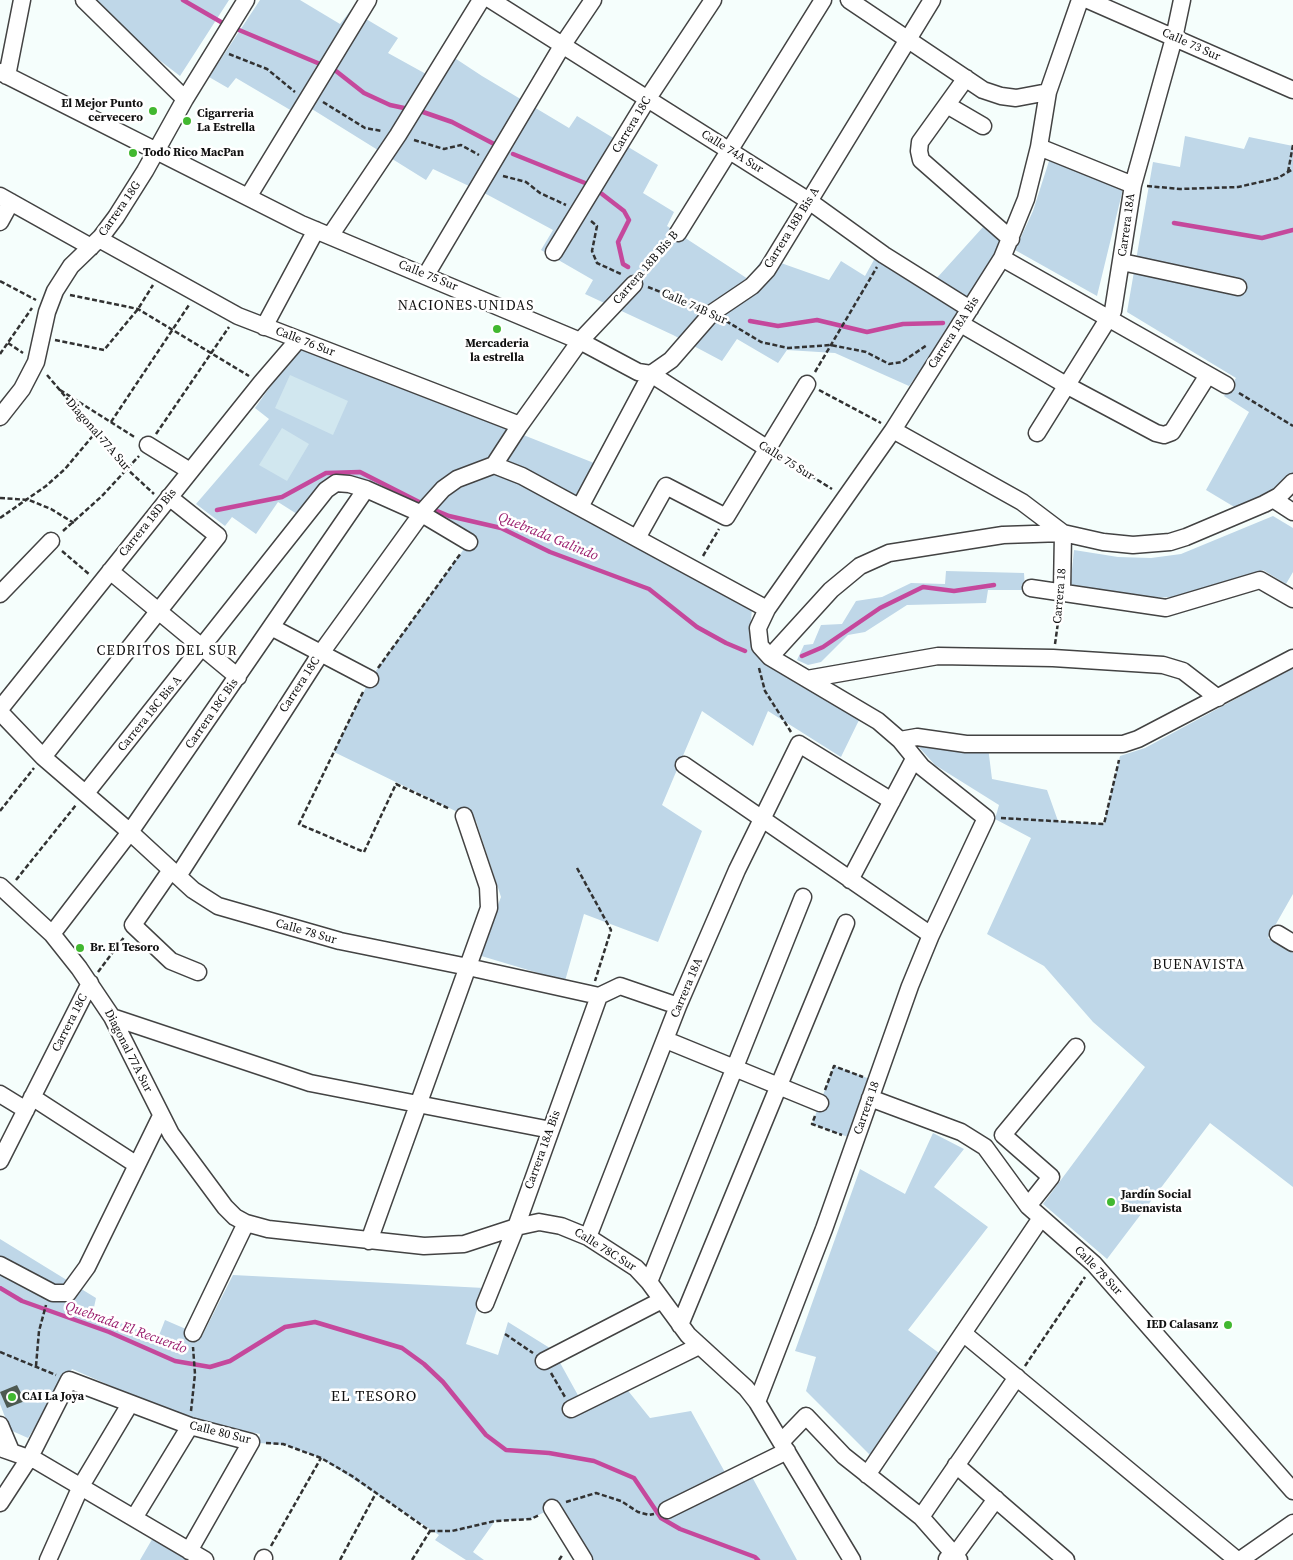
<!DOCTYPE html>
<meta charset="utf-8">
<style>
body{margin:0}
canvas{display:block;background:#f5fefc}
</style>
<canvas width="1293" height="1560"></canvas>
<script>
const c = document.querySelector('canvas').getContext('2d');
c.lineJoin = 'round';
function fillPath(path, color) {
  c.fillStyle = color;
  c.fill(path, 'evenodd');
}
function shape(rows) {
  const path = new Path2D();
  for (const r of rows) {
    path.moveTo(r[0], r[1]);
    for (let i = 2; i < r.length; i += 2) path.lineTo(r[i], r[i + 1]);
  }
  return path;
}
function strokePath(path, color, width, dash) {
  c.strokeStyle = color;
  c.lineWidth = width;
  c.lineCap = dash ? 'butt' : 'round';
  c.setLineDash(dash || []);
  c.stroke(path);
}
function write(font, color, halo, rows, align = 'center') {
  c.font = font + ' "Source Serif 4",serif';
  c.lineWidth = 5;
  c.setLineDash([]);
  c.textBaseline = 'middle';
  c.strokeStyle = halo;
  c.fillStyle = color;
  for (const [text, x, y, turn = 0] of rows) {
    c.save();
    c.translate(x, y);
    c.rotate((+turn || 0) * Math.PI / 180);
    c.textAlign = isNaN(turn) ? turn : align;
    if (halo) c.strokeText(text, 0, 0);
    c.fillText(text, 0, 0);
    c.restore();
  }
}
fillPath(shape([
 [93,0,229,0,180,76,133,40],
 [260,0,300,0,340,24,351,10,398,38,388,53,426,74,441,49,482,76,569,128,577,116,658,165,643,193,674,212,667,226,748,279,764,257,829,280,841,261,865,276,875,258,927,289,983,227,1002,239,963,311,909,386,835,353,787,350,778,363,737,339,722,361,673,335,585,294,593,280,541,250,553,230,488,195,433,169,426,180,299,101,292,111,236,78,228,88,209,77],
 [1185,136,1244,149,1249,137,1293,146,1293,473,1281,486,1263,499,1236,508,1206,490,1249,412,1224,396,1236,378,1127,312,1153,162,1180,167],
 [1049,161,1123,189,1097,296,1015,250,1033,211],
 [299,346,599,465,576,509,752,608,750,633,860,718,841,757,768,711,753,746,702,711,662,805,702,831,658,942,584,914,565,981,478,955,501,897,476,821,334,752,370,679,469,542,416,507,322,485,297,514,278,502,256,534,232,517,225,526,196,504,269,419,255,408],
 [1273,516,1293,528,1293,572,1286,584,1263,570,1221,585,1177,597,1136,598,1070,589,1074,550,1118,557,1151,558,1181,554],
 [946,571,1024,573,1025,590,988,590,986,603,907,605,865,632,848,635,821,662,808,665,797,660,804,645,813,644,821,625,842,624,856,601,882,597,911,583,945,584],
 [1293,668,1293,894,1268,938,1293,953,1293,1187,1210,1123,1107,1259,1043,1204,1145,1067,1093,1022,1044,966,987,934,1031,838,995,819,999,805,935,765,916,744,988,747,992,779,1047,790,1058,821,1104,824,1120,756,1145,748],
 [834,1066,870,1079,848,1137,812,1124],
 [933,1133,964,1149,934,1187,988,1227,908,1330,939,1353,876,1461,806,1391,816,1357,795,1351,860,1169,905,1194],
 [0,1239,96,1298,93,1312,158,1338,165,1320,202,1336,233,1275,484,1288,466,1344,498,1355,508,1322,553,1350,585,1408,625,1387,650,1418,691,1411,732,1485,751,1475,797,1560,591,1560,556,1506,531,1519,495,1521,473,1552,484,1560,466,1560,435,1540,439,1535,321,1458,286,1445,259,1443,260,1434,208,1423,150,1403,72,1369,28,1438,10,1430,0,1404],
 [154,1536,193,1560,140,1560]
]), '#bfd7e8');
fillPath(shape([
 [290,375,348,401,333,435,275,408],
 [282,428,309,444,287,481,259,465]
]), '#d1e7ef');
strokePath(shape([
 [183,0,221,22],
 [239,30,320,64],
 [336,71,364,93,390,105,404,108],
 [423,112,452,122,496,145],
 [513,154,585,183],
 [602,194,624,211,629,220,618,242,623,264,628,267],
 [1174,223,1262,238,1293,230],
 [750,321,778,326,817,320,867,332,903,324,943,323],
 [430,508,449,516,501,528,550,552,649,589,697,627,726,643,745,651],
 [217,510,282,497,326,473,360,472,423,504],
 [802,656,823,647,880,608,923,587,954,591,994,585],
 [0,1288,22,1301,109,1332,175,1361,210,1367,230,1361,285,1327,315,1322,402,1348,424,1364,443,1382,486,1435,506,1450,549,1453,594,1461,634,1478,661,1518,680,1529,755,1557,758,1560]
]), '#c5489c', 4.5);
fillPath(shape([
 [17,1385,25,1401,7,1408,0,1392]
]), '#4d5951');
const minor = shape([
 [84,0,185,99],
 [491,0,809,201,884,255,970,309],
 [849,0,983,90,1001,96,1016,98,1048,92],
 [1088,0,1293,90],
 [0,72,301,224,580,341,638,372,651,374,768,449],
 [7,76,22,0],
 [966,78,920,142,919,151,921,160,1011,239],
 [947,105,983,126],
 [1039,147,1133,185],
 [0,196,91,247],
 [248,197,368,0],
 [0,222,11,202],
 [678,233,823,0],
 [330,236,398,135,481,0],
 [99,239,238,316,520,425],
 [554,252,648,98,713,0],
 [1002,258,1226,385],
 [1122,262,1238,287],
 [426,275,562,46,593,0],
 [961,324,1066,385,1156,433,1164,435,1172,432,1208,375],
 [264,327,316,230],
 [0,417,22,389,36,362,47,312,55,291,71,266,101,237,116,217,145,171,185,99,246,0],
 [893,430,1022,502,1063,533,1062,592],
 [1037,433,1113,311,1133,185,1174,38,1182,0],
 [148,445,190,471],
 [494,465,522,476,767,609],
 [1273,499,1293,512],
 [580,507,651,374,671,360,712,313,752,286,767,270,932,0],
 [637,538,666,486,726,517,807,384],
 [110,571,238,677],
 [1031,588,1166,608,1260,580,1293,599],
 [0,594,51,541],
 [273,628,370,679],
 [770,657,831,590,860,566,889,553,1003,535,1063,533,1103,542,1133,545,1170,542,1186,537,1264,504,1279,496,1293,482],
 [807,679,938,656,1053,658,1163,665,1183,671,1218,698],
 [0,709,261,383,298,340],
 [0,712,43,757,130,832,193,890,218,906,340,941,468,967,599,996,620,986,678,1006],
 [900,740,917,737,966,744,1123,744,1138,739,1293,658],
 [43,757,218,536,169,497],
 [684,765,931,935],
 [86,793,326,490,336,483,349,484,366,489,422,514,469,542],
 [171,870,133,925,171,961,198,972],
 [178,876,321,653,425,509,443,489,457,479,494,465,520,425,580,341,634,284],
 [850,880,914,759],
 [0,886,52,934,79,968,112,1017,171,1134,225,1207,235,1217,246,1223,268,1229,424,1246,464,1244,516,1227,539,1222,561,1226,588,1237,636,1268,649,1282,688,1335,746,1388,757,1402,852,1560],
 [52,934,130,832,366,489],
 [1278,934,1293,943],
 [112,1017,310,1083,551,1130],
 [666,1040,820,1103],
 [0,1094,26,1110],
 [32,1097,137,1165],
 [870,1098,961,1132,985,1147,1028,1206,1094,1264,1293,1491],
 [0,1161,90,983],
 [1028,1206,1051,1177,1003,1135,1076,1047],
 [588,1237,678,1006,737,870,799,744,892,801],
 [369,1241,489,908,488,887,464,816],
 [0,1265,53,1293,68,1293,87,1267,161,1116],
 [649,1282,803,897],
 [485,1304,516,1227,599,996],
 [680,1325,846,923],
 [193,1333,246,1223],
 [963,1333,1237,1560],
 [544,1361,662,1300],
 [757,1402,824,1229,910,986,931,935,986,818,922,767,900,740,878,721,770,657,760,646,758,628,767,609,893,430,1002,258,1026,199,1039,147,1048,92,1080,0],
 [571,1409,699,1346],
 [0,1425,11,1451],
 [781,1442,806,1416,844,1456,921,1517,959,1560],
 [0,1448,37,1461,205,1560],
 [956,1465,1066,1560],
 [867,1475,1041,1218],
 [0,1503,30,1457,69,1380,190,1426,251,1442,189,1551],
 [552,1508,584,1560],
 [667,1510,787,1451],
 [921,1517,1017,1377],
 [134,1518,190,1426],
 [947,1559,955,1555,996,1499],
 [48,1560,81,1486,130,1404],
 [263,1560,264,1558],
 [1240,1560,1293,1523]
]);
strokePath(minor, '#434343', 19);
strokePath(shape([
 [229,54,267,69,295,92],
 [323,102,365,128,382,131],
 [414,140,444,149,461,145,479,155],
 [1288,172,1293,145],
 [503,176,526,182,540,193,566,205],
 [1147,186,1180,189,1238,187,1278,178,1293,169],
 [591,221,597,226,592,251,597,263,623,275],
 [643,274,669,244],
 [0,281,36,300],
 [648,287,699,307],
 [70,295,138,309,249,376],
 [726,321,761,342,788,348,831,345,866,352,889,364,902,362,927,345],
 [55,340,104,350,138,309,153,285],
 [8,343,23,353],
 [0,354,32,308],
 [815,372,877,267],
 [47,375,127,469,154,494],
 [60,390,136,438],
 [819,390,881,423],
 [1239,393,1293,426],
 [111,422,189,305],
 [156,434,229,327],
 [779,456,832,489],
 [0,498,29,500,51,509,74,523],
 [0,518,46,486,65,469,96,432],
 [63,531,102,496,139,456],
 [62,551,90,575],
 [703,556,719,529],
 [1055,644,1060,608],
 [378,668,461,553],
 [759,668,765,691,791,732],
 [363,692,299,824,364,852,396,784,450,809],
 [0,811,34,768],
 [1001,818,1104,824,1119,760],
 [577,868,611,930,595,981],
 [16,880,76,805],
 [98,972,125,936],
 [825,1090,834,1066,863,1077],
 [815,1116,812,1124,842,1135],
 [505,1334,533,1353],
 [0,1352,56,1375],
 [36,1366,39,1331,46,1305],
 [1025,1366,1085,1277],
 [551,1373,565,1397],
 [191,1411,195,1374,193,1347],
 [266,1443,283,1444,321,1458,352,1476,430,1531],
 [566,1502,596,1493,621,1501,638,1512,649,1515,654,1514],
 [430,1531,452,1531,495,1521,531,1519,539,1515],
 [271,1546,321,1458],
 [340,1560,376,1493],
 [412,1560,430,1531],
 [559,1560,563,1554]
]), '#323232', 2.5, [5, 2.5]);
strokePath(minor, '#fff', 16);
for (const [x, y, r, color] of [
 [153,111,5,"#41b830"],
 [187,121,5,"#41b830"],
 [133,153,5,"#41b830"],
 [497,329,5,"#41b830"],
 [80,948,5,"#41b830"],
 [1111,1202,5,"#41b830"],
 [1228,1325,5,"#41b830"],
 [12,1397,5,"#41b830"]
]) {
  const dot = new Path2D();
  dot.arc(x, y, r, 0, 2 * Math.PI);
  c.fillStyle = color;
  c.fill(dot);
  strokePath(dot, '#fff', 2);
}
write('12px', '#101010', '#fff', [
 ["Calle 73 Sur",1191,45,24],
 ["Carrera 18C",632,125,-59],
 ["Calle 74A Sur",732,152,32],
 ["Carrera 18G",120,209,-55],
 ["Carrera 18A",1127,225,-82],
 ["Carrera 18B Bis A",792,228,-58],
 ["Carrera 18B Bis B",646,268,-49],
 ["Calle 75 Sur",428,276,22],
 ["Calle 74B Sur",694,307,24],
 ["Carrera 18A Bis",954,333,-57],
 ["Calle 76 Sur",305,342,21],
 ["Diagonal 77A Sur",98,435,49],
 ["Calle 75 Sur",786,461,32],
 ["Carrera 18D Bis",148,523,-51],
 ["Carrera 18",1060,596,-85],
 ["Carrera 18C",300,685,-57],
 ["Carrera 18C Bis A",150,714,-51],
 ["Carrera 18C Bis",212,714,-55],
 ["Calle 78 Sur",306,932,16],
 ["Carrera 18A",687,988,-67],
 ["Carrera 18C",70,1023,-63],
 ["Diagonal 77A Sur",128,1051,63],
 ["Carrera 18",867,1108,-71],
 ["Carrera 18A Bis",543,1150,-70],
 ["Calle 78C Sur",605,1250,32],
 ["Calle 78 Sur",1098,1271,46],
 ["Calle 80 Sur",220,1433,14]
]);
write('bold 12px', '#101010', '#fff', [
 ["El Mejor Punto",143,104,"right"],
 ["cervecero",143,118,"right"],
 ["Cigarreria",197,114],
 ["La Estrella",197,128],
 ["Todo Rico MacPan",143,153],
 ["Mercaderia",497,344,"center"],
 ["la estrella",497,358,"center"],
 ["Br. El Tesoro",90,948],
 ["Jardín Social",1121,1195],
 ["Buenavista",1121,1209],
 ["IED Calasanz",1218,1325,"right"],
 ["CAI La Joya",22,1397]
], 'left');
c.letterSpacing = '1px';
write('14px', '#101010', '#fff', [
 ["NACIONES UNIDAS",466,306],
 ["CEDRITOS DEL SUR",167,651],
 ["BUENAVISTA",1199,965]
]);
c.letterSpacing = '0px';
write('italic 14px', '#9b206f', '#fff', [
 ["Quebrada Galindo",548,537,22],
 ["Quebrada El Recuerdo",126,1328,20]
]);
c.letterSpacing = '1px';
write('15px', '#101010', '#fff', [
 ["EL TESORO",374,1397]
]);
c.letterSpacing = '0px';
</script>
